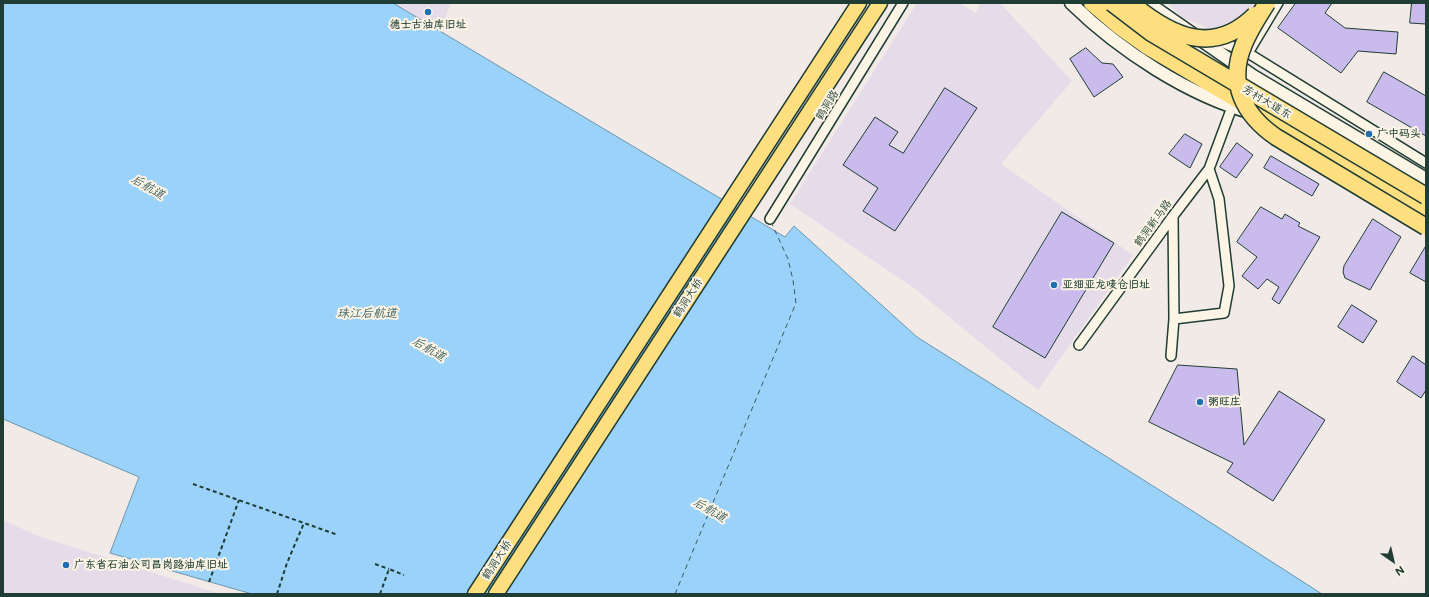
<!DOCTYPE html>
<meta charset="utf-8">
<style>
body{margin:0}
#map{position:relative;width:1429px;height:597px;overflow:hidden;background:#f2eae7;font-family:Mali,sans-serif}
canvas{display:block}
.frame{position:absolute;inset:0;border:4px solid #1f3d34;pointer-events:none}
.north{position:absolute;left:1373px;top:541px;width:40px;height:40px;-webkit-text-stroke:3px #fcf5e5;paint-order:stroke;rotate:146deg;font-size:11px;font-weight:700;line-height:16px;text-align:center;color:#1f3d34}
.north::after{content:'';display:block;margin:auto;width:14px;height:18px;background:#1f3d34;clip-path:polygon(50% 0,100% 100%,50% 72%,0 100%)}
</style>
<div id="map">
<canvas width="1429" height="597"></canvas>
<div class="frame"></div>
<div class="north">N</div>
</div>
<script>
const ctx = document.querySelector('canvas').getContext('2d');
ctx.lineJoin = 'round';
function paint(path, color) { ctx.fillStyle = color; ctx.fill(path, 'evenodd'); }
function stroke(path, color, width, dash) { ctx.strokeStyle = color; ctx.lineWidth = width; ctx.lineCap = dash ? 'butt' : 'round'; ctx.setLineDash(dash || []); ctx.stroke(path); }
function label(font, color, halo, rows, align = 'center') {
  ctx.font = font + ' Mali,"LXGW WenKai TC",sans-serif'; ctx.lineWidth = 4; ctx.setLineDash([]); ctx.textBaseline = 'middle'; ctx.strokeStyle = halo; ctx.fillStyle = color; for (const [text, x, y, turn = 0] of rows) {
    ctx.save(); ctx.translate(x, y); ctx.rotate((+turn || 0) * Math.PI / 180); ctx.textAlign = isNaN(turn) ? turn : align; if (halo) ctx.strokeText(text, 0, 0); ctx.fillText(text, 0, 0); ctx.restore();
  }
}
const built = new Path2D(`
 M393 3H451L440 31Z
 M917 3H959L976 13 980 3H1000L1072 81 1001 164 1133 255 1038 390 915 289 790 204Z
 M1167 3H1256L1248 14 1237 22 1211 29 1183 18Z
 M3 520 38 536 220 594H3Z`);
const water = new Path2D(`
 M3 3H393L785 237 794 226 917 337 1191 510 1322 594H252L110 553 139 477 3 419Z`);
const ferry = new Path2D(`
 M675 594 796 303 793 280 788 259 771 222`);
const building = new Path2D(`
 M1296 3H1332L1325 13 1345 28 1398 32 1396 54 1358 51 1341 73 1278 28Z
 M1412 3H1426V24L1410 23Z
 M1086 48 1102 63 1113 64 1123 77 1094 97 1070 59Z
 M1384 72 1426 96V136L1367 102Z
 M945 88 977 108 895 231 863 211 878 188 843 165 875 117 898 132 889 145 903 153Z
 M1185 134 1202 144 1190 168 1169 154Z
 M1237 143 1253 155 1236 178 1220 167Z
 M1271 156 1319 184 1312 196 1264 168Z
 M1261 207 1282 219 1285 214 1300 223 1298 226 1320 237 1279 304 1272 299 1279 287 1267 279 1258 289 1242 276 1257 257 1237 242Z
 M1062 212 1114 243 1045 358 993 327Z
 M1373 219 1401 237 1370 290 1345 278 1343 272 1344 266Z
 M1426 246V282L1410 273Z
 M1352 305 1377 321 1363 343 1338 327Z
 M1413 356 1426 365V390L1421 398 1397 382Z
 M1178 365 1237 369 1244 445 1279 391 1325 420 1273 501 1227 472 1233 463 1149 422Z`);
const path = new Path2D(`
 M193 484 338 535
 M375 564 389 569
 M209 582 239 500
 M277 594 287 563 304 523
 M380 594 389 569 404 575`);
const street = new Path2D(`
 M1214 39 1248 53 1426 163
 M1248 53 1278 3
 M770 219 903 3
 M1174 319 1224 313 1229 286 1219 199 1209 169
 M1079 345 1173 216 1209 169 1232 107
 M1171 356 1174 319 1173 216`);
const secondary = new Path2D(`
 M1071 3C1119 50 1189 96 1253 113
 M1148 3 1253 76 1426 179`);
const primary = new Path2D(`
 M475 594 859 3
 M496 594 880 3`);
const highway = new Path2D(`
 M1092 3 1119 26 1147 46 1426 211`);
const highwayBridge = new Path2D(`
 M1112 3 1150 32 1426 196
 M1131 3C1171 36 1213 57 1255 15
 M1267 3C1259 16 1250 29 1244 44 1227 83 1244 115 1276 137L1426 227`);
const markers = [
 [428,12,4,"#1f6fb2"],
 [1369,134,4,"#1f6fb2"],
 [1054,285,4,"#1f6fb2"],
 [1200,402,4,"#1f6fb2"],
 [66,565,4,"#1f6fb2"]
];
const poiNames = [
 ["德士古油库旧址",428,25,"center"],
 ["广中码头",1377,134],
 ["亚细亚龙唛仓旧址",1062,285],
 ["粥旺庄",1208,402],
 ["广东省石油公司昌岗路油库旧址",74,565]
];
const streetNames = [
 ["芳村大道东",1267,102,31],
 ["鹤洞路",827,105,-58],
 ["鹤洞新马路",1153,223,-54],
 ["鹤洞大桥",688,298,-57],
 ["鹤洞大桥",497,560,-57]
];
const waterNames = [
 ["后航道",148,187,30],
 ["珠江后航道",367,313],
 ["后航道",429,349,30],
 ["后航道",710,510,30]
];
paint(built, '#e6dce9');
paint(water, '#9bd2fa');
stroke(water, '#6996ab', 1);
stroke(ferry, '#385b5c', 1, [5, 4]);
paint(building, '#c9bced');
stroke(building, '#1f3d34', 1);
stroke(street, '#1f3d34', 12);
stroke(secondary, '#1f3d34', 15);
stroke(primary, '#1f3d34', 17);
stroke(highway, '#1f3d34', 19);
stroke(path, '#1f3d34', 2, [4, 3]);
stroke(street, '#fcf5e5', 9);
stroke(secondary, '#fcf5e5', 12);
stroke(primary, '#fedf80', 14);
stroke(highway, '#fedf80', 16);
stroke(highwayBridge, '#1f3d34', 19, []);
stroke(highwayBridge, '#fedf80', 16);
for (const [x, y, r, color] of markers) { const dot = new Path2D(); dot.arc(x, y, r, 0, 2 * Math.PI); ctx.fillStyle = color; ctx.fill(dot); stroke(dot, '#fcf5e5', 1.5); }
label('bold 11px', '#1f3d34', '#fcf5e5', poiNames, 'left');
label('11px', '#1f3d34', '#fcf5e5', streetNames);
label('italic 12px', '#385b5c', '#fcf5e5', waterNames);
</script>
